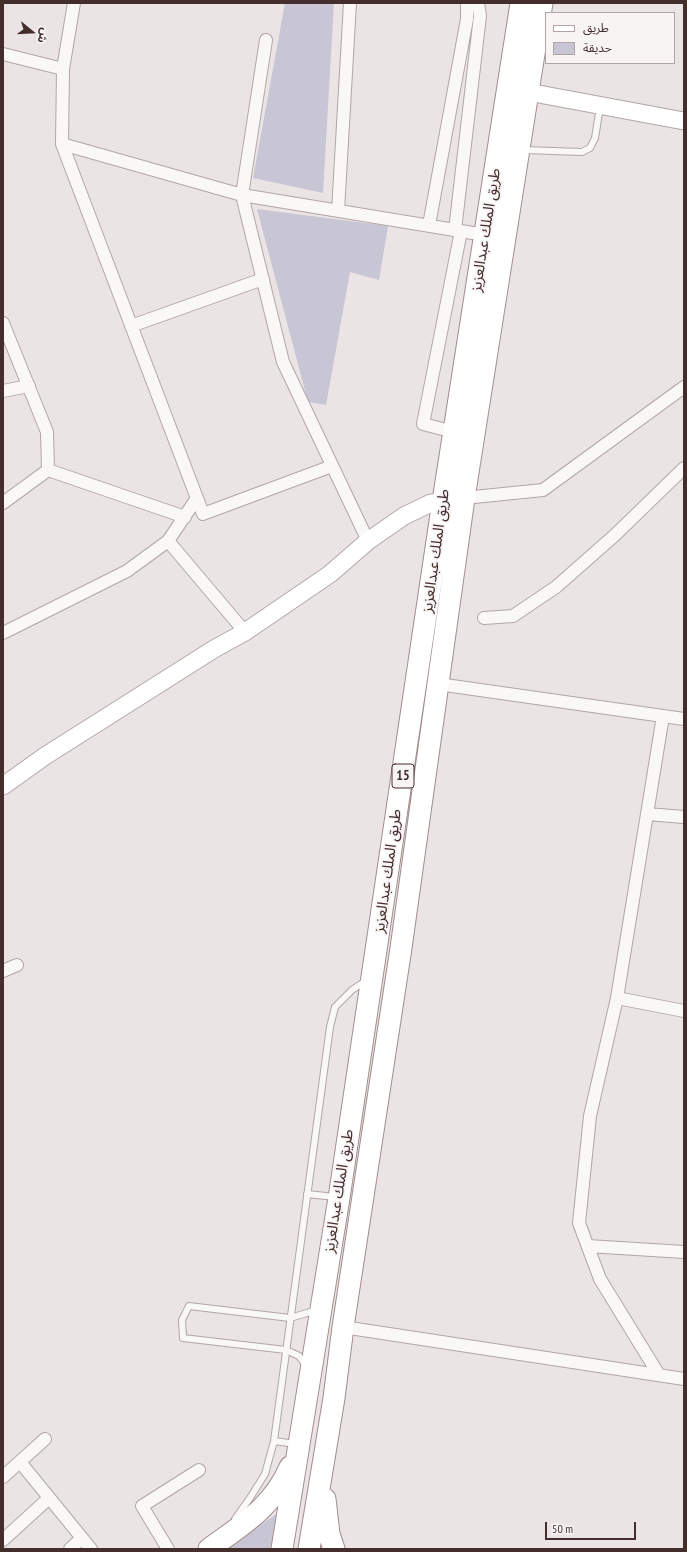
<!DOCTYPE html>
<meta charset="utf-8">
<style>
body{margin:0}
#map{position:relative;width:687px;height:1552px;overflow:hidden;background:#ebe4e4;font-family:"PT Sans Narrow","Noto Sans Arabic",sans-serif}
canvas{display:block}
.frame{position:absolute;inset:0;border:4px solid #432e2c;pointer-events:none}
.legend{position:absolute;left:545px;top:12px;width:130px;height:52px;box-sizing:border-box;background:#f8f4f4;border:1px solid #b0a5a4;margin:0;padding:5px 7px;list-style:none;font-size:12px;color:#432e2c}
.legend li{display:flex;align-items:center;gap:8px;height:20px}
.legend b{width:20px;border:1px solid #b0a5a4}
.north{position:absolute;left:12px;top:12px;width:40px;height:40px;-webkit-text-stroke:3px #f8f4f4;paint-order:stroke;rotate:108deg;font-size:11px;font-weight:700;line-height:16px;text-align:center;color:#432e2c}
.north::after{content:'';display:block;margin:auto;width:14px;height:18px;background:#432e2c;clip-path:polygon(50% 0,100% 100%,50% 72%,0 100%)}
.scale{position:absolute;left:545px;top:1522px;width:91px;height:18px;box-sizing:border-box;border:2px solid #432e2c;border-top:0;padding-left:5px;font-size:12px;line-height:14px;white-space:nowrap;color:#432e2c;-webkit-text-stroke:3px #f8f4f4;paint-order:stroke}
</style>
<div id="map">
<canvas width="687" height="1552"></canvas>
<div class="frame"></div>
<ul class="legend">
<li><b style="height:5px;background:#fff"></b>طريق</li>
<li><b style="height:11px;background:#c8c6d5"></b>حديقة</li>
</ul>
<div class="north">ش</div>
<div class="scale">50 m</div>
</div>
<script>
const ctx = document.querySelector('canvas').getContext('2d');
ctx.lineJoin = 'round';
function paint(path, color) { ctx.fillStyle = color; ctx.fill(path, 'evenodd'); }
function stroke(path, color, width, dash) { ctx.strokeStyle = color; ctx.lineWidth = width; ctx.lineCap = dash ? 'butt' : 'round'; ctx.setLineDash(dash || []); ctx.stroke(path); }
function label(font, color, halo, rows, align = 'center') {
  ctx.font = font + ' "PT Sans Narrow","Noto Sans Arabic",sans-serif'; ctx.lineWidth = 3.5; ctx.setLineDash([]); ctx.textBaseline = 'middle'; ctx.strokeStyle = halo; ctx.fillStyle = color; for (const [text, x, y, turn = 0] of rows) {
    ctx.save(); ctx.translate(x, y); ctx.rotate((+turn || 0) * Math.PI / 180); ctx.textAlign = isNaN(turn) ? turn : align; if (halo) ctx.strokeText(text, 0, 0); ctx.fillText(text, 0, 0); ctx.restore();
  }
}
const green = new Path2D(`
 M285 3H334L323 193 253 178Z
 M257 209 388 226 379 280 350 272 326 405 308 402Z
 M278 1513 272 1549H224Z`);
const lane = new Path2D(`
 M523 150 582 152 590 148 595 138 600 107
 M307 1194 335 1197
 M307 1367 299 1356 286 1350 183 1338 182 1320 189 1306 290 1318 317 1310
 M274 1441 296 1444
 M235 1519 250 1498 265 1474 274 1441 330 1027 335 1007 352 990 367 980`);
const street = new Path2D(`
 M74 3 63 69 62 144 203 514 332 466
 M266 40 242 195 283 362 368 541
 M3 54 63 69
 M62 144 242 195 485 235
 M338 211 350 3
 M429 225 467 19V3
 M455 230 480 16 478 3
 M3 323 47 432 48 470 3 503
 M131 326 263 279
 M3 391 29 386
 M454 432 423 424 461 231
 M48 470 185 517
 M464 498 543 490 684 387
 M168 541 245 632
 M484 618 513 616 556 587 615 535 684 468
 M3 633 127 571 168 541 197 498
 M438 684 684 719
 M663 716 617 998 684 1011
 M647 814 684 817
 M3 971 17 965
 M617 998 590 1116 579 1223 600 1279 659 1375
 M588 1246 684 1252
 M343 1327 684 1379
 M20 1462 91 1549
 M3 1477 45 1439
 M3 1540 49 1498
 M70 1549 82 1538
 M168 1549 142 1506 199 1470`);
const secondary = new Path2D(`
 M528 92 684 121
 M3 786 45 756 214 649 245 632 330 574 368 541 404 516 431 503 454 499`);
const highway = new Path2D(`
 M325 1499 329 1534 334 1549
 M209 1549C243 1524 273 1507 290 1467
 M282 1549 339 1198 443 501 521 3
 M309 1549 334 1398 343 1327 401 948 464 498 542 3`);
const shields = [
 [403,776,22]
];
const shieldNames = [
 ["15",403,776]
];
const streetNames = [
 ["طريق الملك عبدالعزيز",486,230,-81],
 ["طريق الملك عبدالعزيز",436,551,-82],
 ["طريق الملك عبدالعزيز",388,871,-82],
 ["طريق الملك عبدالعزيز",339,1191,-81]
];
paint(green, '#c8c6d5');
stroke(lane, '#b2a6a5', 8);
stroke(street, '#b2a6a5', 14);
stroke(secondary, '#b2a6a5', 19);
stroke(highway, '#a18d8c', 23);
stroke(lane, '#faf7f7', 6);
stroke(street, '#faf7f7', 12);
stroke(secondary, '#fff', 17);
stroke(highway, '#fff', 21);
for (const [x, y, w] of shields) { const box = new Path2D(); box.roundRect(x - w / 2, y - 12, w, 24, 3); ctx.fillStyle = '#f8f4f4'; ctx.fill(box); stroke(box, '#432e2c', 1); }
label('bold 14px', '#432e2c', null, shieldNames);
label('15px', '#432e2c', '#f8f4f4', streetNames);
</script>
